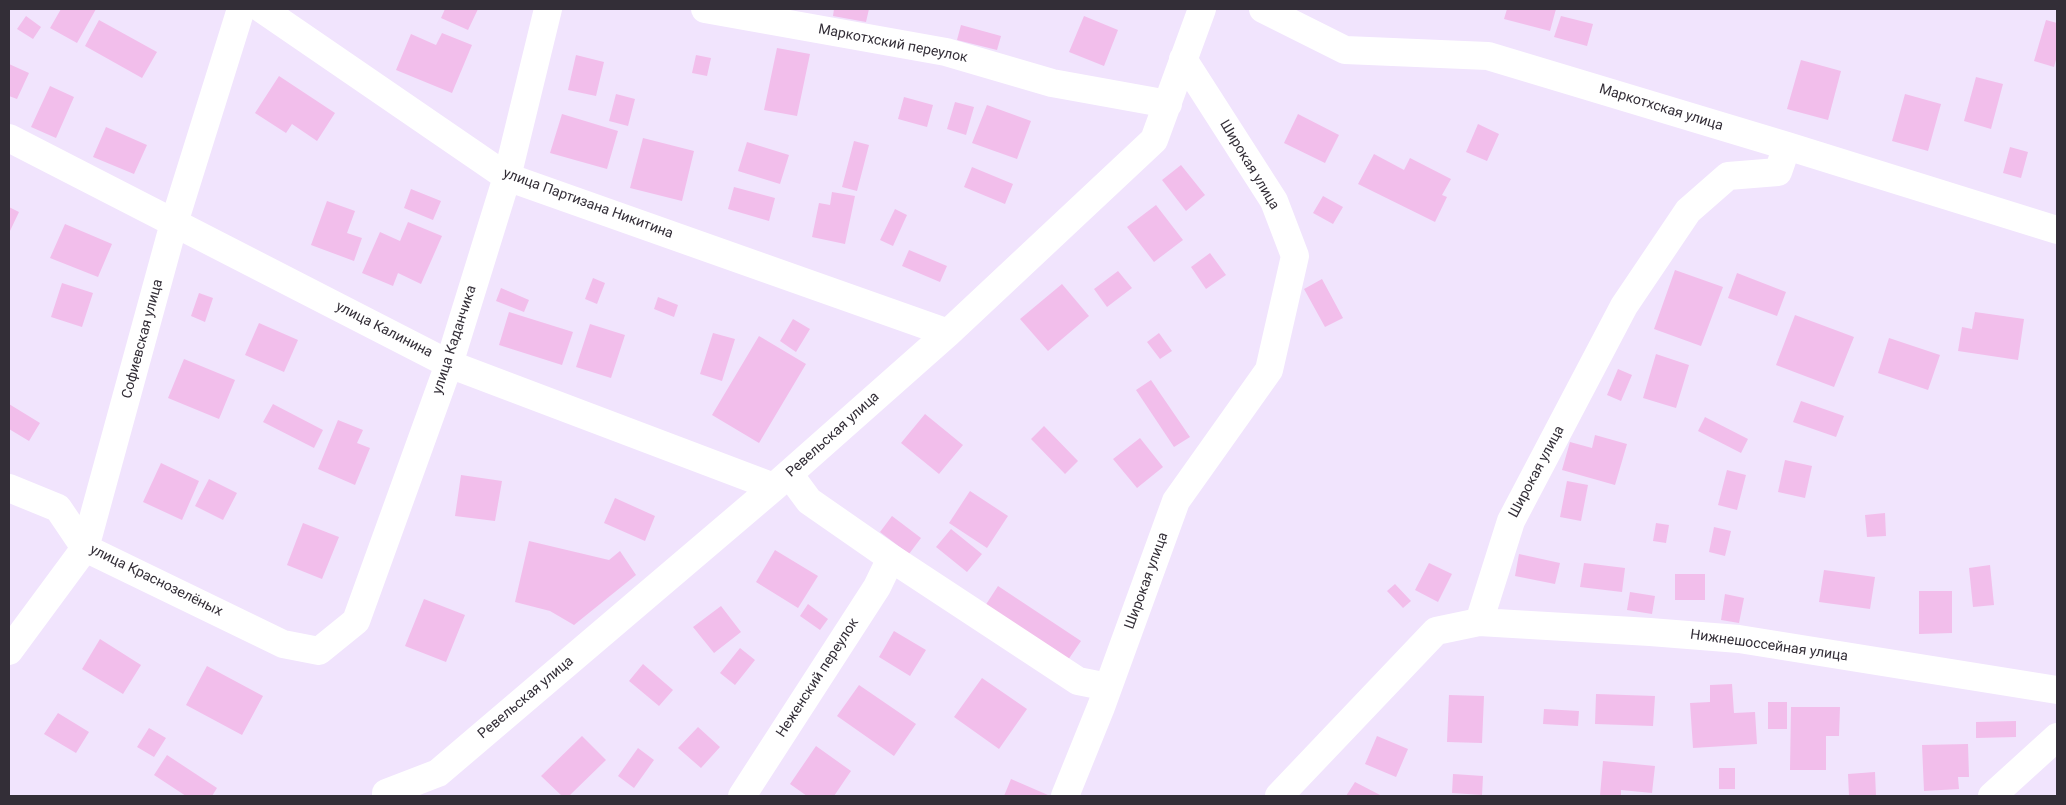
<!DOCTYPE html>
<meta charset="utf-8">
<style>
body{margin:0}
#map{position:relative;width:2066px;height:805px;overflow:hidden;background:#f1e4fd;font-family:Roboto,sans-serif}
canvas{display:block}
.frame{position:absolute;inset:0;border:10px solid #332e37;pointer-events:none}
</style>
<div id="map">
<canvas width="2066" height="805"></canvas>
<div class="frame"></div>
</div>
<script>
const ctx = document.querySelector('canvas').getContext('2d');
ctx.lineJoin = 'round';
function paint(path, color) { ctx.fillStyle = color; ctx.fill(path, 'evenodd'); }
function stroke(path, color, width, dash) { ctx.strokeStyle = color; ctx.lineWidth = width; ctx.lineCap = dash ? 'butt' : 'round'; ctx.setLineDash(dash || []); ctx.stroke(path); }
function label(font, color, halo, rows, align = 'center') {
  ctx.font = font + ' Roboto,sans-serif'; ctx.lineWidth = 4; ctx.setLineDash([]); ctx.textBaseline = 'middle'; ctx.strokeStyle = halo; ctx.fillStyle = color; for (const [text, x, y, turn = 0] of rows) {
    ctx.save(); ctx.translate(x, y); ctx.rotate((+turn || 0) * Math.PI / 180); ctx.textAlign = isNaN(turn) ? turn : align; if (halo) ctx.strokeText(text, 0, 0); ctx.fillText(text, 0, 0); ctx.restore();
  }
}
const building = new Path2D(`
 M61 9H96L77 43 50 28Z
 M445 9H478L468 30 441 18Z
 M834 9H869L866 22 833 16Z
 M1507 9H1556L1550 31 1504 19Z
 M26 16 41 27 33 39 17 29Z
 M1084 16 1118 30 1104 66 1069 52Z
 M1561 16 1593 24 1587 46 1554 37Z
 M99 20 157 52 142 78 85 46Z
 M2046 20 2057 23V56L2054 67 2034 61Z
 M961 25 1001 36 997 50 957 40Z
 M442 33 472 45 452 93 396 70 411 34 436 45Z
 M777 48 810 54 797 116 764 110Z
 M576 55 604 62 596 96 568 90Z
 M696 55 711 58 707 76 692 73Z
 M1801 60 1841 71 1828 120 1787 109Z
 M9 64 29 73 17 99 9 96Z
 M279 76 335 113 317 141 292 124 286 133 255 113Z
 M1976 77 2003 84 1991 129 1964 121Z
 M50 86 74 97 56 138 31 127Z
 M616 94 635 99 628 126 609 121Z
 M1905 94 1941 104 1928 151 1892 141Z
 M904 97 933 105 927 127 898 119Z
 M955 102 974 107 966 135 947 129Z
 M987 105 1031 121 1017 159 972 143Z
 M562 114 618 131 607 169 550 153Z
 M1298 114 1339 135 1325 163 1284 143Z
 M1478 124 1499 134 1487 161 1466 152Z
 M106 127 147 145 134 174 93 157Z
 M643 138 694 151 682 201 630 188Z
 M854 141 869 145 857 191 842 187Z
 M747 142 789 155 780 184 738 171Z
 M2010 147 2028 152 2021 178 2003 173Z
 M1374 154 1404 170 1410 158 1451 179 1442 195 1447 197 1435 222 1358 184Z
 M1181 165 1205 195 1186 211 1162 180Z
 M972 167 1013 184 1005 204 964 187Z
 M734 187 775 198 769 221 728 209Z
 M411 189 441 201 433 220 404 208Z
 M832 192 855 196 845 244 812 237 819 203 830 205Z
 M1323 196 1343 207 1333 224 1313 213Z
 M327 201 355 211 347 233 362 238 354 261 311 245Z
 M1156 205 1183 240 1154 262 1127 227Z
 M9 207 19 212 9 233Z
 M895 209 907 215 893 246 880 240Z
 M408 222 442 236 421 284 398 273 393 286 362 273 380 232 400 241Z
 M65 224 112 244 98 277 50 258Z
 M909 250 947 266 940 282 902 266Z
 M1210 253 1226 275 1206 289 1191 267Z
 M1675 270 1723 287 1701 346 1654 329Z
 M1118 271 1132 288 1107 307 1094 289Z
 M1737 273 1786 292 1777 316 1728 298Z
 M593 278 605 283 597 304 585 299Z
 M1322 279 1343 318 1325 327 1304 289Z
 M62 283 93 293 82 327 51 317Z
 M1062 284 1089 316 1048 351 1020 319Z
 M501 288 529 300 524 312 496 301Z
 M199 293 213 298 205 322 191 316Z
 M658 297 678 305 674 317 654 309Z
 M509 312 573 332 562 365 499 345Z
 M1975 312 2024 319 2018 360 1958 351 1962 327 1972 329Z
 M1795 315 1854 337 1834 387 1776 365Z
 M793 319 810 329 796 352 780 341Z
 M259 323 298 340 284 372 245 355Z
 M590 324 625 335 611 378 576 367Z
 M713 333 735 339 722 381 700 374Z
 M1159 333 1172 351 1160 359 1147 342Z
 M759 336 806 364 759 443 712 415Z
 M1889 338 1940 355 1928 390 1878 373Z
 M1656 354 1689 365 1676 408 1643 398Z
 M184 359 235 380 219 419 168 398Z
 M1618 369 1632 375 1621 401 1607 395Z
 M1151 380 1190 437 1174 447 1136 390Z
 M1801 401 1844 416 1836 437 1793 422Z
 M9 404 40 423 29 441 9 429Z
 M273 404 323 430 314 448 263 422Z
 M925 414 963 445 939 474 901 443Z
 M1705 417 1748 439 1741 453 1698 431Z
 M338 420 363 430 357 443 370 448 355 485 318 469Z
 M1044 426 1078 461 1065 474 1031 439Z
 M1595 435 1627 444 1615 485 1562 470 1570 442 1592 448Z
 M1140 438 1163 467 1137 488 1113 459Z
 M1785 460 1812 466 1805 498 1778 492Z
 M161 463 199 481 182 520 143 502Z
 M1727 470 1746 475 1737 510 1718 505Z
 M461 475 502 481 495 521 455 516Z
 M209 479 237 493 223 520 195 506Z
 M1567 481 1588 485 1581 521 1560 517Z
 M970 491 1008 516 987 548 949 523Z
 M615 498 655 516 645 541 604 523Z
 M1885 513 1886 536 1867 537 1865 515Z
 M892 516 921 538 909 554 880 532Z
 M303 523 339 537 322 579 287 565Z
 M1656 523 1669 525 1666 543 1653 541Z
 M1714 527 1731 531 1725 556 1709 552Z
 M951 529 982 554 967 572 936 547Z
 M529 541 609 560 620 551 636 575 574 625 550 611 515 602Z
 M775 550 818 576 798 608 756 582Z
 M1519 554 1560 563 1555 584 1515 576Z
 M1429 563 1452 574 1438 602 1415 590Z
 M1584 563 1625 568 1622 592 1580 587Z
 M1990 565 1994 605 1973 607 1969 568Z
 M1824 570 1875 577 1870 609 1819 602Z
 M1675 574H1705V600H1675Z
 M1395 584 1411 601 1403 608 1387 591Z
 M998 586 1081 641 1068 660 985 606Z
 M1919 591H1952V633L1919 634Z
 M1630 592 1655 596 1652 614 1627 610Z
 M1725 594 1744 598 1739 623 1721 620Z
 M424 599 465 615 446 662 405 646Z
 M808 604 828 619 820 630 800 616Z
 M721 606 741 632 714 653 693 627Z
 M894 631 926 650 910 676 879 657Z
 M100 639 141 665 123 694 82 669Z
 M740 648 755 660 735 685 720 673Z
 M643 664 673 690 659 706 629 681Z
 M207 666 263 696 242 735 186 705Z
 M982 678 1027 709 999 749 954 717Z
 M1732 684 1734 713 1755 712 1757 744 1693 748 1690 703 1710 702V685Z
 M859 685 916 724 894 756 837 716Z
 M1596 694 1655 696 1653 726 1595 724Z
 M1449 695 1484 696 1482 743 1447 742Z
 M1768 702H1787V729H1768Z
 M1791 707H1840L1839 736H1826V770H1790Z
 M1544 709 1579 711 1578 726 1543 724Z
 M58 713 89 732 76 753 44 734Z
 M2016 721V737L1976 738V722Z
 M698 727 720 747 701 768 678 748Z
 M149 728 166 738 154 757 137 747Z
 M582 736 606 760 569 796H562L541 776Z
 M1377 736 1408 749 1396 777 1365 764Z
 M1968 744 1969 777H1958L1959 789 1924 791 1922 745Z
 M816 746 851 771 834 796H807L790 784Z
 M638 748 654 760 634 788 618 776Z
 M167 755 217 788 212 796H186L154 775Z
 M1603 761 1655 766 1652 793 1621 790V796H1600Z
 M1719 768H1735V789H1719Z
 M1875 772 1876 796H1849L1848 774Z
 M1453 774 1483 776 1482 795 1452 793Z
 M1011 779 1048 795 1047 796H1004Z
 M1355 782 1382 796H1346Z`);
const minor = new Path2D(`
 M262 9 507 177 948 333
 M705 9 946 52 1052 83 1168 104
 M1263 9 1345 50 1488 56 1787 146 2057 230
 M9 138 449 364 774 487
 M789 474 809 501 891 558 1078 681 1108 687
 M9 488 58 508 85 548 283 644 319 651 356 621 449 364 507 177 548 9
 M1479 622 1650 632 1739 639 2057 690
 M9 651 85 548 174 223 241 9
 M386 796V793L438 773 774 487 948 333 1154 140 1202 9
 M742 796 877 587 891 558
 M1065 796 1101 707 1176 501 1269 370 1295 256 1274 201 1183 59
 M1279 796 1436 631 1479 622 1511 521 1624 306 1688 211 1728 176 1778 172 1787 146
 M1992 796 2057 737`);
const streetNames = [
 ["Маркотхский переулок",893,44,11],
 ["Маркотхская улица",1661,108,17],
 ["Широкая улица",1249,165,59],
 ["улица Партизана Никитина",588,204,20],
 ["улица Калинина",384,330,27],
 ["Софиевская улица",143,339,-75],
 ["улица Каданчика",455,340,-72],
 ["Ревельская улица",833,435,-42],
 ["Широкая улица",1537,472,-62],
 ["улица Краснозелёных",156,581,26],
 ["Широкая улица",1147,581,-70],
 ["Нижнешоссейная улица",1769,646,8],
 ["Неженский переулок",818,678,-57],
 ["Ревельская улица",526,698,-40]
];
paint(building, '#f2beeb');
stroke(minor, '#fff', 28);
label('14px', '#332e37', '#fff', streetNames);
</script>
